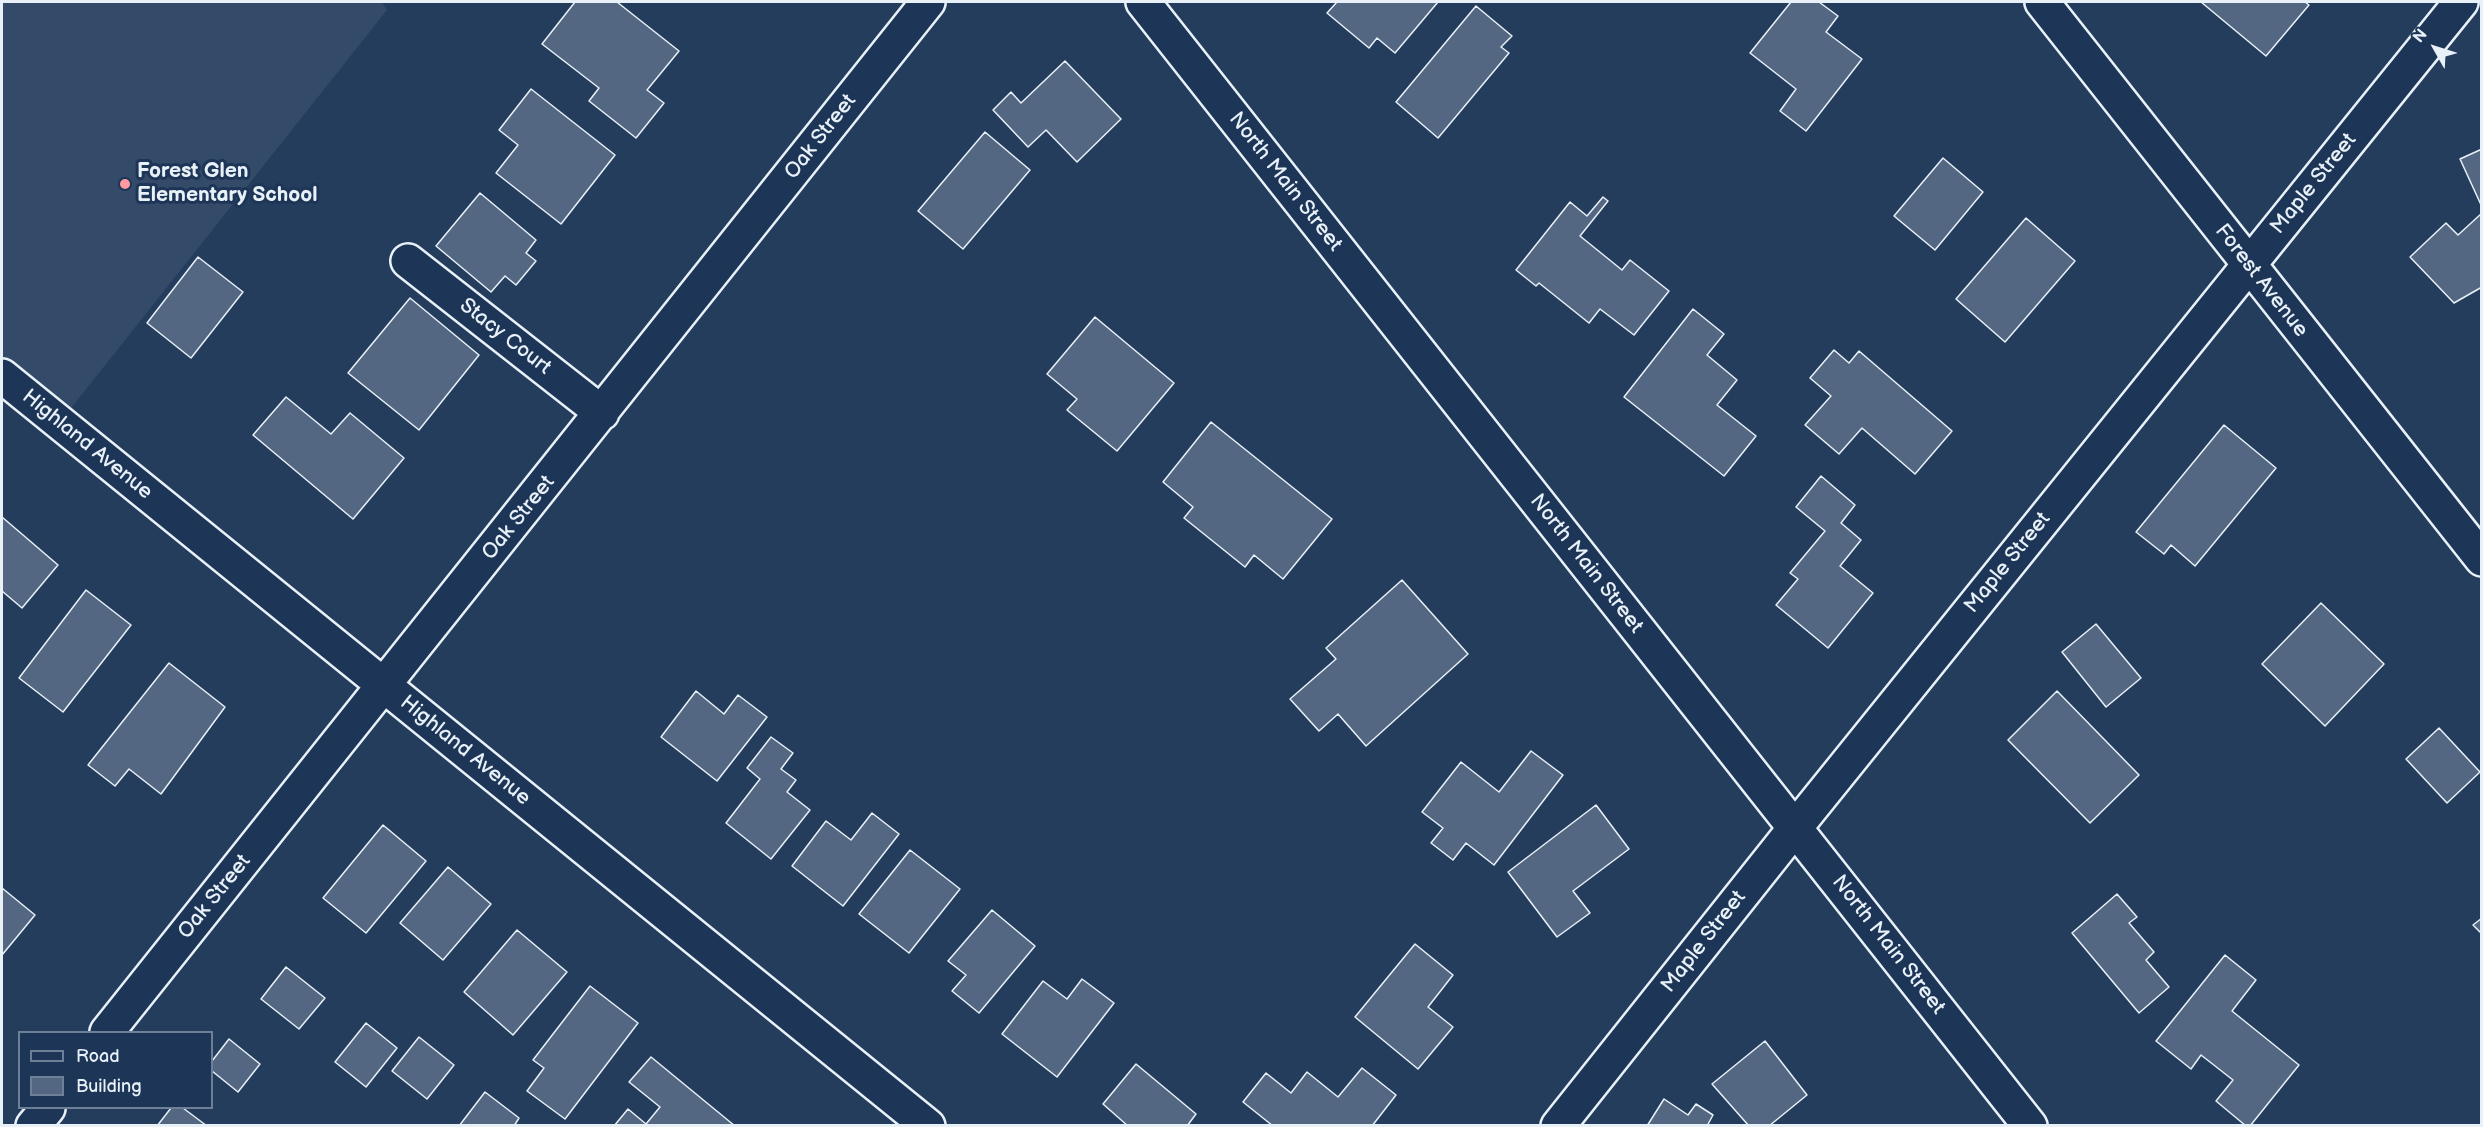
<!DOCTYPE html>
<style>
body{margin:0}
#map{position:relative;width:2483px;height:1127px;overflow:hidden;background:#253d5d;font-family:"Balsamiq Sans",sans-serif}
canvas{display:block}
.frame{position:absolute;inset:0;border:3px solid #e8f1f8;pointer-events:none}
.legend{position:absolute;left:18px;top:1031px;width:195px;height:78px;box-sizing:border-box;background:#1d3557;border:2px solid #6e8097;margin:0;padding:8px 10px;list-style:none;font-size:18px;color:#e8f1f8}
.legend li{display:flex;align-items:center;gap:12px;height:30px}
.legend b{width:30px;border:2px solid #6e8097}
.north{position:absolute;left:2405px;top:18px;width:60px;height:60px;-webkit-text-stroke:4px #1d3557;paint-order:stroke;rotate:309deg;font-size:16px;font-weight:700;line-height:24px;text-align:center;color:#e8f1f8}
.north::after{content:'';display:block;margin:auto;width:21px;height:27px;background:#e8f1f8;clip-path:polygon(50% 0,100% 100%,50% 72%,0 100%)}
</style>
<div id="map">
<canvas width="2483" height="1127"></canvas>
<div class="frame"></div>
<ul class="legend">
<li><b style="height:8px;background:#1d3557"></b>Road</li>
<li><b style="height:16px;background:#536782"></b>Building</li>
</ul>
<div class="north">N</div>
</div>
<script>
const ctx = document.querySelector('canvas').getContext('2d');
ctx.lineJoin = 'round';
function paint(path, color) { ctx.fillStyle = color; ctx.fill(path, 'evenodd'); }
function stroke(path, color, width, dash) { ctx.strokeStyle = color; ctx.lineWidth = width; ctx.lineCap = dash ? 'butt' : 'round'; ctx.setLineDash(dash || []); ctx.stroke(path); }
function label(font, color, halo, rows, align = 'center') {
  ctx.font = font + ' "Balsamiq Sans",sans-serif'; ctx.lineWidth = 6; ctx.setLineDash([]); ctx.textBaseline = 'middle'; ctx.strokeStyle = halo; ctx.fillStyle = color; for (const [text, x, y, turn = 0] of rows) {
    ctx.save(); ctx.translate(x, y); ctx.rotate((+turn || 0) * Math.PI / 180); ctx.textAlign = isNaN(turn) ? turn : align; if (halo) ctx.strokeText(text, 0, 0); ctx.fillText(text, 0, 0); ctx.restore();
  }
}
const built = new Path2D(`
 M2 2H382L387 10 68 412 2 359Z`);
const building = new Path2D(`
 M575 2H617L679 51 647 90 664 103 636 138 589 101 599 88 542 44Z
 M1337 2H1438L1395 53 1377 38 1369 48 1327 13Z
 M1791 2H1819L1838 16 1826 32 1862 59 1806 131 1780 111 1796 89 1750 53Z
 M2201 2H2305L2309 5 2266 56Z
 M1476 6 1512 36 1501 47 1509 53 1438 138 1396 102Z
 M1065 61 1121 119 1077 162 1046 130 1028 147 993 110 1011 92 1021 103Z
 M531 89 615 155 561 224 496 173 518 145 499 130Z
 M985 132 1030 170 963 249 918 211Z
 M2482 149V207L2460 159Z
 M1943 158 1983 192 1935 250 1894 216Z
 M480 193 536 240 526 253 536 261 516 285 505 276 491 292 436 246Z
 M1603 197 1608 201 1580 236 1622 270 1630 260 1669 291 1634 335 1600 309 1589 323 1539 283 1536 286 1516 270 1570 202 1587 216Z
 M2482 213V287L2454 303 2410 257 2446 223 2458 235Z
 M2026 218 2075 261 2005 342 1956 299Z
 M198 257 243 292 191 358 147 323Z
 M410 298 479 355 419 430 348 373Z
 M1693 309 1724 334 1707 355 1737 380 1717 405 1756 436 1724 476 1624 397Z
 M1095 317 1174 383 1117 451 1067 410 1077 399 1047 374Z
 M1834 350 1849 363 1859 351 1952 431 1915 474 1862 428 1839 454 1805 425 1831 396 1810 378Z
 M286 397 331 434 350 413 404 458 353 519 253 435Z
 M1211 422 1332 519 1283 579 1254 555 1245 567 1184 518 1193 507 1163 482Z
 M2224 425 2276 468 2195 566 2171 545 2164 554 2136 532Z
 M1821 476 1855 505 1841 523 1861 540 1840 566 1873 593 1828 648 1776 605 1798 579 1790 573 1825 531 1796 507Z
 M2 517 58 565 22 608 2 591Z
 M1402 580 1468 654 1366 746 1338 714 1319 731 1290 699 1336 659 1326 648Z
 M86 590 131 625 63 712 19 678Z
 M2321 603 2384 664 2325 726 2262 664Z
 M2096 624 2141 678 2106 707 2062 652Z
 M169 663 225 707 161 794 129 769 115 786 88 765Z
 M696 691 724 714 738 695 767 717 717 781 661 737Z
 M2057 691 2139 775 2090 823 2008 740Z
 M2439 728 2480 772 2447 803 2406 759Z
 M771 737 793 753 781 769 796 780 787 792 810 810 771 859 726 823 760 779 747 768Z
 M1531 751 1563 775 1494 865 1466 843 1453 860 1431 843 1443 828 1422 812 1461 762 1499 792Z
 M1596 805 1629 849 1573 891 1590 913 1557 937 1508 872Z
 M872 813 899 834 843 906 792 866 826 821 851 840Z
 M383 825 426 861 366 933 323 898Z
 M910 850 960 889 909 953 859 914Z
 M448 867 491 904 443 960 400 923Z
 M2 888 35 915 2 955Z
 M2117 894 2137 917 2129 923 2154 952 2146 960 2169 987 2139 1013 2072 933Z
 M992 910 1035 946 979 1013 952 991 966 975 948 961Z
 M2482 918V934L2473 925Z
 M517 930 567 972 513 1035 464 992Z
 M1415 944 1453 975 1428 1007 1453 1027 1418 1069 1355 1017Z
 M2225 955 2256 980 2232 1011 2299 1065 2250 1126H2246L2216 1101 2233 1080 2201 1055 2191 1069 2156 1041Z
 M286 967 325 998 299 1029 261 999Z
 M1082 979 1114 1003 1057 1077 1002 1034 1043 981 1067 999Z
 M590 986 638 1023 565 1119 527 1091 544 1068 533 1060Z
 M366 1023 397 1048 366 1087 335 1062Z
 M419 1037 454 1065 427 1099 392 1071Z
 M229 1039 260 1064 238 1092 212 1071V1061Z
 M1765 1041 1807 1095 1769 1126H1749L1712 1084Z
 M651 1057 735 1126H614L628 1109 646 1124 660 1107 629 1082Z
 M1136 1064 1196 1114 1187 1126H1128L1103 1104Z
 M1362 1068 1396 1095 1372 1126H1273L1243 1102 1266 1073 1291 1093 1307 1072 1338 1097Z
 M485 1092 519 1118 514 1126H459Z
 M1664 1099 1688 1115 1696 1104 1713 1115 1707 1126H1647Z
 M171 1108H183L207 1126H157Z`);
const minor = new Path2D(`
 M1143 2 2030 1126
 M2042 2 2482 559
 M408 261 602 413
 M2 376 928 1126
 M107 1032 928 2
 M33 1126 48 1108
 M1558 1126 1795 828 2461 2`);
const markers = [
 [125,184,6,"#ff9aa2"]
];
const streetNames = [
 ["Oak Street",821,137,-52],
 ["North Main Street",1285,182,52],
 ["Maple Street",2314,184,-51],
 ["Forest Avenue",2261,281,52],
 ["Stacy Court",505,337,38],
 ["Highland Avenue",87,445,39],
 ["Oak Street",519,518,-51],
 ["Maple Street",2008,563,-51],
 ["North Main Street",1586,564,52],
 ["Highland Avenue",465,751,39],
 ["Oak Street",215,897,-51],
 ["Maple Street",1704,942,-52],
 ["North Main Street",1888,945,52]
];
const poiNames = [
 ["Forest Glen",137,172],
 ["Elementary School",137,196]
];
paint(built, '#334a68');
paint(building, '#536782');
stroke(building, '#e8f1f8', 1.5);
stroke(minor, '#e8f1f8', 38);
stroke(minor, '#1d3557', 33);
for (const [x, y, r, color] of markers) { const dot = new Path2D(); dot.arc(x, y, r, 0, 2 * Math.PI); ctx.fillStyle = color; ctx.fill(dot); stroke(dot, '#1d3557', 2); }
label('21px', '#e8f1f8', '#1d3557', streetNames);
label('bold 21px', '#e8f1f8', '#1d3557', poiNames, 'left');
</script>
